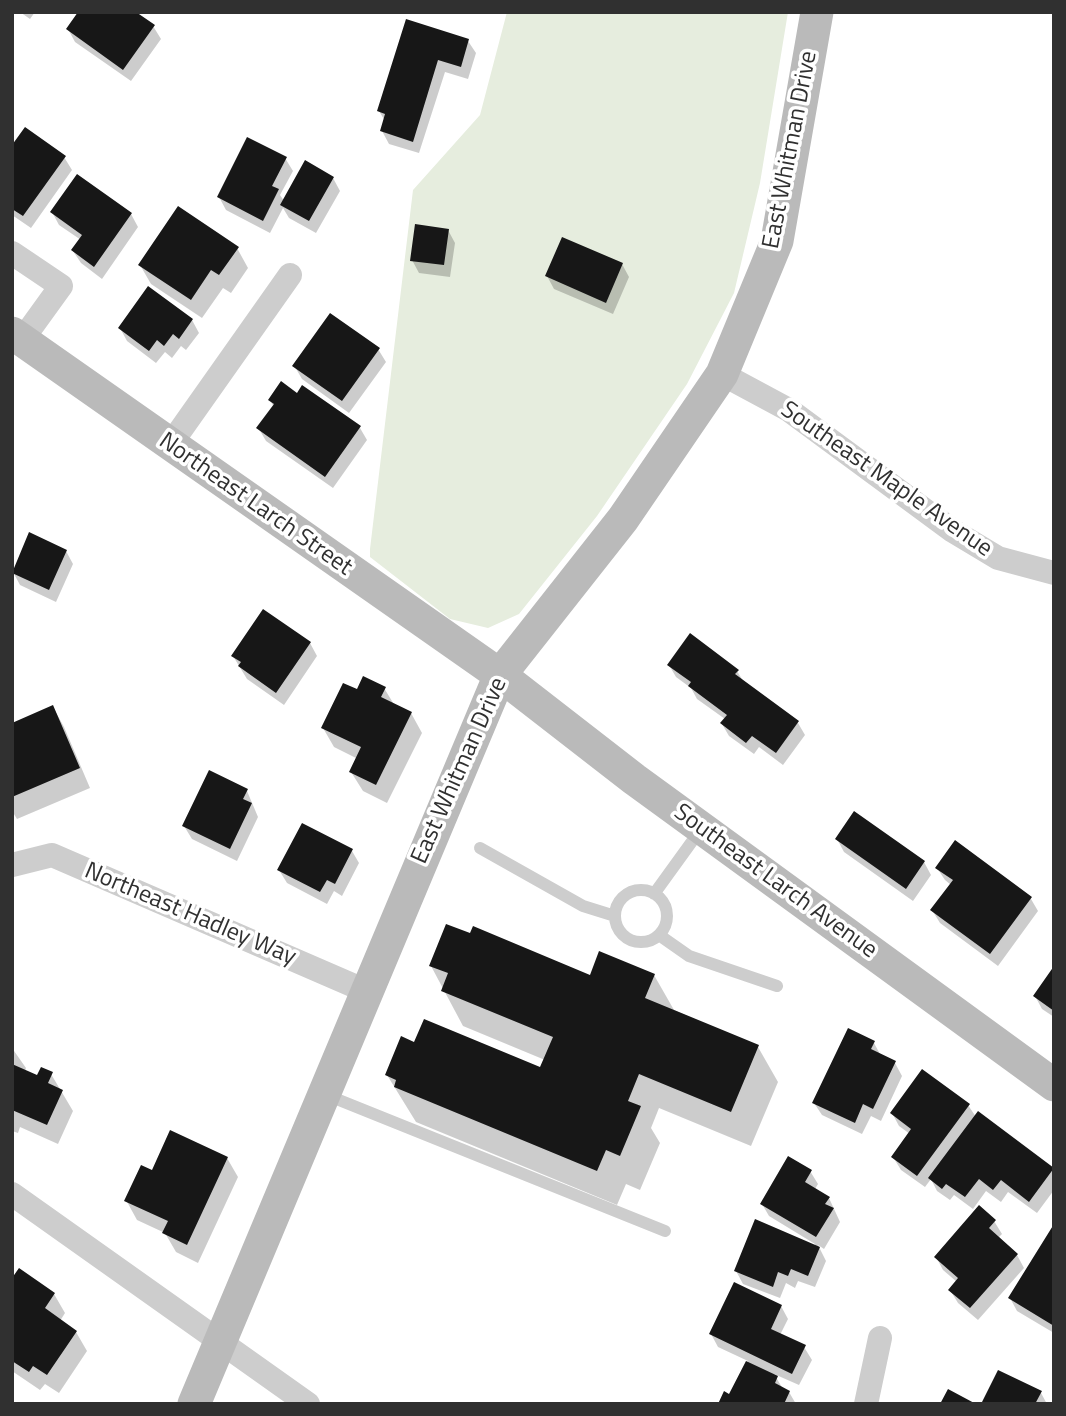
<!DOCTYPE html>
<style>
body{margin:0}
#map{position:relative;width:1066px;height:1416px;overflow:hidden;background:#fff;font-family:"Titillium Web",sans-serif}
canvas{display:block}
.frame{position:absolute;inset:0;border:14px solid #303030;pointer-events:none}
</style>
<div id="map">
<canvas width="1066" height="1416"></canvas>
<div class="frame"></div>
</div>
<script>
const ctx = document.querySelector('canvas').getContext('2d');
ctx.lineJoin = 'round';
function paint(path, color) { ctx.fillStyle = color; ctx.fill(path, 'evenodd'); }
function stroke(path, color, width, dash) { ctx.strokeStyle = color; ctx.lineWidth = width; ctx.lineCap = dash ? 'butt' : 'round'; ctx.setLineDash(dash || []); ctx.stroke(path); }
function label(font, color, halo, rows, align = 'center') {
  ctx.font = font + ' "Titillium Web",sans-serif'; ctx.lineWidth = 7; ctx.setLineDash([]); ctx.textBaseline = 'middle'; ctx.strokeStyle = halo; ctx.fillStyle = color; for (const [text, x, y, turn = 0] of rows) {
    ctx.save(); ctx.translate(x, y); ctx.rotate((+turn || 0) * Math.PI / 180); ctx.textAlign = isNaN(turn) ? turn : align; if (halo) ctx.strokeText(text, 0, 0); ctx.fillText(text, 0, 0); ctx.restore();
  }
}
const green = new Path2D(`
 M507 12H788L760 183 734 293 687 384 597 516 519 614 488 628 450 619 370 557V549L413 190 480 115Z`);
const shadow = new Path2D(`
 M20 12H35L30 19Z
 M407 21 468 41 476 53 468 79 445 72 419 153 389 144 382 131 385 121 379 111Z
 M153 26 161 39 131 81 75 42 68 29Z
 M12 148 64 157 72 170 31 228 12 215Z
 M285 158 293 171 280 195 284 201 333 178 340 191 316 233 289 218 283 208 270 233 226 210 219 197Z
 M52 212 131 214 138 227 102 279 81 263 73 251 81 240 59 225Z
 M448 230 455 243 450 277 419 273 412 260Z
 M237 248 248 268 231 293 223 288 202 318 151 284 140 265Z
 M622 264 629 277 613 314 554 289 547 276Z
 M192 320 199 333 186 350 181 346 172 358 165 352 156 363 127 341 120 328Z
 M378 349 386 362 349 413 302 379 295 367Z
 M298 395 360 428 367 440 333 488 266 441 259 429 274 407 270 400Z
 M66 551 73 564 56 602 20 585 13 572Z
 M310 643 317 656 284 705 247 679 233 656Z
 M669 665 737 671 745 684 798 723 805 735 783 765 759 747 754 754 729 736 722 724 725 719 697 699 691 688 676 677Z
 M384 688 395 706 411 713 422 733 387 803 363 791 351 772 358 759 334 747 323 728 358 691Z
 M53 707 64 727 90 788 17 819 12 811V725Z
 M247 791 258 817 237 861 192 839 184 826Z
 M837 839 924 862 931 875 913 901 844 852Z
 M352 851 359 863 342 896 334 891 327 904 287 883 279 870Z
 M937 868 1031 899 1038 911 998 966 940 923 932 910 951 885 945 880Z
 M431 966 590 977 654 975 674 1010 758 1047 778 1082 751 1146 659 1108 651 1128 660 1143 640 1190 626 1184 617 1205 416 1122 387 1075 415 1044 541 1069 545 1060 463 1026Z
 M1054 969V1017L1042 1009 1035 996Z
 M874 1043 881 1056 895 1063 902 1076 881 1121 871 1116 862 1134 822 1115 814 1103Z
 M12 1048 26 1068 25 1071 38 1077 51 1074 73 1111 58 1144 20 1127 18 1133 12 1131Z
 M968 1105 976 1117 1053 1169 1054 1190 1037 1213 1008 1192 1001 1202 986 1191 973 1209 954 1195 950 1200 937 1191 931 1179 925 1187 901 1170 893 1157 910 1134 899 1126 892 1113Z
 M227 1158 238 1177 198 1263 176 1252 165 1233 137 1220 126 1200 153 1173Z
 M810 1171 818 1184 815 1189 829 1198 840 1222 824 1249 818 1245 826 1261 815 1287 798 1281 795 1288 786 1283 780 1298 743 1284 736 1271 814 1246 815 1244 769 1216 762 1204Z
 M994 1221 1002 1234 998 1238 1017 1255 1024 1268 978 1320 958 1303 950 1290 957 1282 943 1270 936 1257Z
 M1054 1227V1333L1017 1311 1010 1298Z
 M12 1281 54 1294 65 1313 60 1321 76 1332 87 1351 59 1393 45 1384 40 1390 12 1371Z
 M781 1306 788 1319 780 1335 804 1347 812 1360 799 1385 774 1374 783 1389 789 1392 796 1404H720L730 1397 748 1361 718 1347 711 1334Z
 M1041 1393 1047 1404H983Z`);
const building = new Path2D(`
 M78 12H136L155 25 123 70 66 29Z
 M406 19 469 39 461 67 438 60 413 142 380 131 385 114 377 111Z
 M25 127 66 156 23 216 12 209V145Z
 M247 137 287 157 272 186 279 189 263 221 217 197Z
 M305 160 334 177 309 221 280 205Z
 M77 174 132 213 94 267 71 250 82 235 50 212Z
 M178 206 239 247 219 275 211 270 191 300 138 265Z
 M415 224 449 229 444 265 410 261Z
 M562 237 623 263 606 303 545 276Z
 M148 286 193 319 179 339 173 334 164 346 157 340 149 351 118 328Z
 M330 313 380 348 342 401 292 366Z
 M281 381 297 393 302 385 361 426 325 477 256 428 274 404 268 400Z
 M29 532 67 550 49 590 12 573Z
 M263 609 311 642 276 693 238 666 241 662 231 656Z
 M690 633 739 670 735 674 799 721 776 753 752 736 746 743 720 723 727 715 688 686 691 682 667 665Z
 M363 676 386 687 381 697 412 712 376 785 349 772 361 747 321 728 343 683 357 689Z
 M53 705 80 768 12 797V723Z
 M209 770 248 789 243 799 252 803 230 849 182 826Z
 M854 811 925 861 906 889 835 839Z
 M302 823 353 849 335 884 327 880 320 892 277 870Z
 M955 840 1032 897 990 954 930 910 953 880 935 868Z
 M446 924 470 933 473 926 590 975 599 951 655 974 645 998 759 1045 731 1112 639 1074 628 1101 641 1106 620 1156 606 1150 597 1171 394 1087 396 1080 385 1075 401 1036 414 1042 424 1019 540 1067 553 1037 441 991 448 973 429 966Z
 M1054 966V1011L1033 996Z
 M848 1028 875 1041 871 1049 896 1061 873 1109 863 1104 855 1123 812 1103Z
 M12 1064 37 1075 41 1067 53 1072 48 1083 63 1090 47 1125 12 1110Z
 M922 1069 970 1104 917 1176 891 1157 911 1129 890 1113Z
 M978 1111 1054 1168 1029 1202 1001 1180 993 1190 979 1179 965 1197 946 1184 942 1189 928 1178Z
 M170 1130 228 1157 187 1245 162 1233 168 1221 124 1201 141 1165 152 1170Z
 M788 1156 812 1170 805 1182 830 1197 825 1204 834 1208 816 1237 760 1204Z
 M979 1205 996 1220 989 1228 1018 1254 970 1308 948 1290 958 1278 934 1257Z
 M755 1219 820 1247 808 1276 791 1269 788 1276 778 1272 773 1287 734 1271Z
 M1054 1224V1326L1008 1298Z
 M19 1268 55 1293 45 1308 77 1331 47 1375 33 1366 29 1372 12 1361V1278Z
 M734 1282 782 1305 771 1329 806 1345 792 1374 709 1334Z
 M746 1361 778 1376 775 1383 790 1391 784 1404H718L724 1391 729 1394Z
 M998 1370 1042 1391 1035 1404H981Z
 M948 1389 976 1404H940Z`);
const lane = new Path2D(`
 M480 848 583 906 615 916
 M615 916a26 26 0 1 1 52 0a26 26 0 1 1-52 0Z
 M654 894 701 829
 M659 935 689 956 777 986
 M324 1094 665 1231`);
const street = new Path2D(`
 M12 253 61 286 22 340
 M722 374 789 410 953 531 998 558 1054 573
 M170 445 290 275
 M12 865 52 855 366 991
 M12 1194 308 1404
 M866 1404 880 1338`);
const secondary = new Path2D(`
 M12 333 500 675 634 779 1054 1085
 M194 1404 500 675 623 519 722 374 777 241 817 12`);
const streetNames = [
 ["East Whitman Drive",791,150,-79],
 ["Southeast Maple Avenue",886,480,35],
 ["Northeast Larch Street",255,505,35],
 ["East Whitman Drive",460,771,-66],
 ["Southeast Larch Avenue",775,882,36],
 ["Northeast Hadley Way",190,915,23]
];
paint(green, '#e6edde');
paint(shadow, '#0003');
paint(building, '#171717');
stroke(lane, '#cdcdcd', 12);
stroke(street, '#cdcdcd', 24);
stroke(secondary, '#bababa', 33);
label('24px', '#303030', '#fff', streetNames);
</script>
